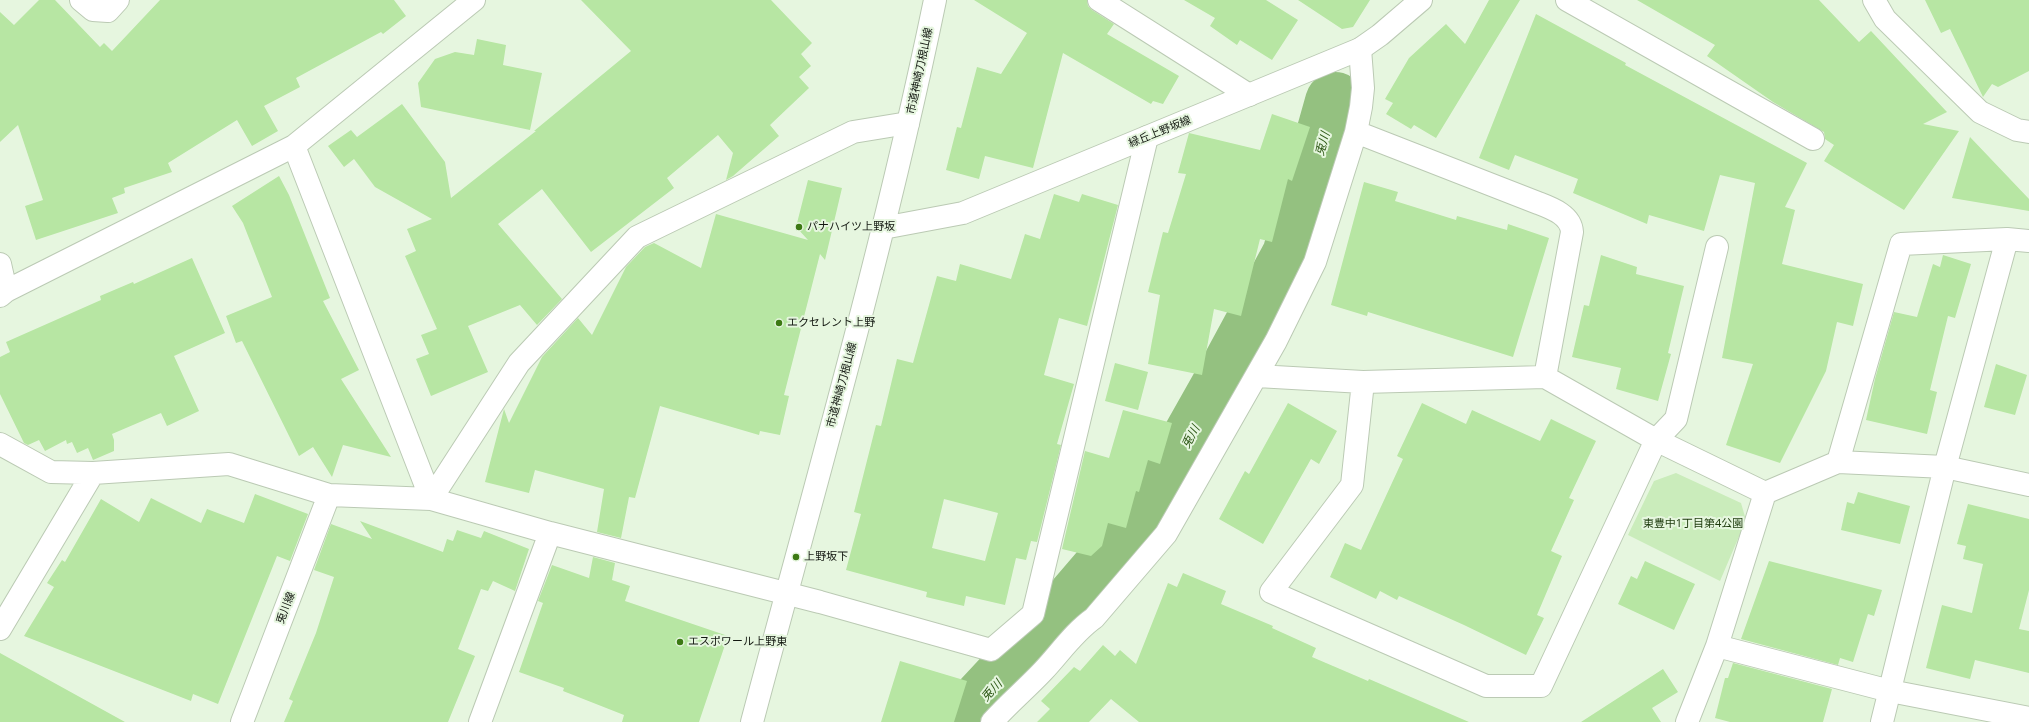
<!DOCTYPE html>
<meta charset="utf-8">
<style>
body{margin:0}
canvas{display:block;background:#e6f6df}
</style>
<canvas width="2029" height="722"></canvas>
<script>
const ctx = document.querySelector('canvas').getContext('2d');
ctx.lineJoin = 'round';
function paint(path, color) { ctx.fillStyle = color; ctx.fill(path, 'evenodd'); }
function stroke(path, color, width, dash) { ctx.strokeStyle = color; ctx.lineWidth = width; ctx.lineCap = dash ? 'butt' : 'round'; ctx.setLineDash(dash || []); ctx.stroke(path); }
function label(font, color, halo, rows, align = 'center') {
  ctx.font = font + ' "Noto Sans","Noto Sans JP",sans-serif'; ctx.lineWidth = 4; ctx.setLineDash([]); ctx.textBaseline = 'middle'; ctx.strokeStyle = halo; ctx.fillStyle = color; for (const [text, x, y, turn = 0] of rows) {
    ctx.save(); ctx.translate(x, y); ctx.rotate((+turn || 0) * Math.PI / 180); ctx.textAlign = isNaN(turn) ? turn : align; if (halo) ctx.strokeText(text, 0, 0); ctx.fillText(text, 0, 0); ctx.restore();
  }
}
const green = new Path2D(`
 M1676 473 1741 503 1746 520 1720 581 1628 535 1654 481Z`);
const river = new Path2D(`
 M962 722 1071 605 1149 514 1219 390 1292 255 1335 102`);
const building = new Path2D(`
 M39 0H55L100 47 104 43 112 51 160 0H394L406 16 383 34 381 32 296 78 300 87 264 106 278 131 252 146 237 120 168 163 172 172 124 188 125 193 112 198 118 213 36 240 25 206 43 200 18 125 0 142V12L14 25Z
 M581 0H771L812 43 801 54 811 66 799 77 809 88 770 125 779 136 733 176 726 180 733 153 718 135 667 178 674 188 591 252 542 189 498 224 562 299 537 325 520 305 468 326 488 372 431 396 416 359 429 354 421 335 437 329 405 256 416 251 407 229 432 219 375 187 354 159 344 167 328 146 351 130 357 137 402 104 445 162 451 198 536 131H534L631 51Z
 M974 0H1087L1088 6 1092 10 1114 24 1107 34 1179 76 1163 104 1153 101 1151 104 1063 53 1033 168 985 156 979 179 946 170 957 127 961 128 977 67 1001 74 1027 33Z
 M1184 0H1266L1298 20 1272 60 1240 40 1237 45 1210 26 1215 18Z
 M1298 0H1370L1353 27 1342 29Z
 M1489 0H1520L1436 138 1414 125 1411 129 1386 114 1393 103 1385 99 1409 58 1446 24 1465 44Z
 M1637 0H1819L1859 42 1871 31 1947 112 1923 124 1959 131 1904 210 1824 161 1834 145 1825 139 1824 132 1773 102 1707 56 1715 45Z
 M1925 0H2029V71L1998 87 1992 84 1983 97 1950 29 1941 33Z
 M1536 14 1626 63 1625 65 1807 163 1785 207 1795 210 1782 264 1863 284 1853 326 1837 322 1826 371 1780 463 1726 445 1753 364 1722 358 1755 183 1720 175 1704 231 1649 215 1647 224 1573 193 1578 179 1515 155 1509 170 1479 158Z
 M477 39 506 45 503 65 542 73 530 130 421 107 418 83 435 59 455 52 474 55Z
 M1272 114 1310 127 1292 181 1288 179 1272 242 1260 239 1241 316 1214 309 1202 375 1148 364 1160 295 1148 292 1163 232 1168 233 1186 174 1178 173 1189 133 1260 150Z
 M1970 137 2029 199V211L1952 198Z
 M279 176 289 195 330 298 323 301 359 370 341 379 391 457 343 445 332 477 313 447 299 456 242 341 236 343 226 316 272 297 243 223 232 206Z
 M808 180 842 188 825 260 820 254 784 395 789 396 780 435 760 431 759 435 660 406 635 498 629 497 621 538 597 532 604 489 535 470 529 493 485 482 504 409 509 423 542 357 578 318 592 335 626 267 645 247 654 243 701 268 716 214 808 240 796 227Z
 M1364 182 1398 192 1395 201 1456 220 1457 216 1507 230 1508 224 1549 238 1513 357 1368 312 1367 316 1331 305Z
 M1054 194 1079 202 1082 194 1118 205 1087 326 1059 318 1044 375 1074 384 1057 444 1061 445 1037 542 1031 541 1026 560 1016 558 1005 605 966 596 964 606 926 597 927 592 846 570 861 514 854 512 876 425 881 426 897 359 913 363 937 276 956 281 960 264 1011 279 1025 234 1040 239ZM944 499 998 513 985 561 932 548Z
 M1601 255 1637 267 1636 274 1684 286 1668 353 1671 354 1658 401 1616 389 1621 368 1572 357 1584 305 1589 306Z
 M1943 255 1971 264 1955 318 1948 316 1930 390 1937 392 1927 434 1866 420 1875 379 1894 312 1917 317 1933 264 1940 267Z
 M192 258 225 333 174 356 199 411 167 426 161 413 112 434 114 440V451L93 460 88 448 77 453 72 442 67 444 66 440 45 451 39 440 28 445 24 443 0 394V357L10 352 6 342 101 300 100 296 133 282 134 284Z
 M1115 363 1148 372 1138 410 1105 401Z
 M1996 364 2027 375 2015 415 1984 407Z
 M1288 403 1337 431 1319 464 1311 459 1263 544 1219 519 1245 471 1249 474Z
 M1422 403 1466 424 1472 410 1540 441 1551 419 1596 441 1569 498 1574 500 1551 551 1562 556 1537 615 1544 618 1526 655 1464 625 1399 596 1397 600 1380 591 1376 599 1330 577 1345 543 1361 550 1403 459 1397 456Z
 M1123 410 1172 423 1160 464 1148 460 1139 492 1136 491 1126 528 1108 523 1102 546 1091 556 1062 549 1085 451 1109 458Z
 M1858 492 1910 506 1900 544 1841 530 1847 502 1854 504Z
 M255 494 308 514 290 561 277 556 218 704 193 694 191 701 24 636 54 587 47 583 62 560 65 562 101 499 139 522 151 498 201 523 207 509 244 523Z
 M1968 504 2029 519V590L2019 629 2029 631V673L1975 660 1970 679 1926 668 1942 605 1972 613 1983 564 1963 559 1966 546 1957 544Z
 M360 521 443 552 447 539 453 541 457 530 481 538 484 531 529 549 515 591 493 581 488 591 481 589 458 649 475 656 448 722H284L293 701 289 699 316 633 334 577 314 570 331 524 372 539Z
 M593 557 615 563 612 580 630 586 625 601 728 636 699 722H622L624 715 563 691 564 688 519 672 543 603 538 601 552 565 589 578Z
 M1645 561 1695 584 1674 630 1618 604 1631 576 1637 579Z
 M1769 561 1882 590 1874 616 1868 614 1853 662 1840 658 1838 665 1741 639Z
 M1183 573 1226 591 1221 604 1273 626 1272 628 1316 648 1312 657 1368 681 1369 679 1469 722H1139L1111 699 1089 722H1037L1050 709 1041 701 1074 667 1080 671 1103 645 1115 656 1120 650 1136 664 1168 583 1177 587Z
 M0 653 125 722H0Z
 M900 661 967 681 954 722H881Z
 M1733 663 1832 689 1823 722H1730L1715 718 1725 678H1728Z
 M1663 669 1678 692 1652 708 1661 722H1581Z`);
const street = new Path2D(`
 M81 0 93 10 108 11 118 0
 M1099 0 1249 95
 M1567 0 1813 139
 M1874 0 1885 19 1980 112 2017 130 2029 132
 M1356 132 1538 203C1551 208 1571 215 1572 232L1545 377
 M294 146 431 499 519 363 637 237 853 132 908 123
 M0 264 6 291
 M0 296 6 291 294 146 474 0
 M1257 376 1363 382 1545 377 1656 440 1765 493 1838 462 1945 467 2029 485
 M1363 382 1352 485 1271 592 1486 686H1541L1656 440 1676 419 1717 247
 M0 444 51 472 93 473 229 464 329 495 431 499 550 533 820 602 991 650 1033 614 1147 137
 M1838 462 1901 244 2007 239 2029 241
 M0 629 93 473
 M1717 646 1890 691 2029 718
 M242 722 329 495
 M480 722 550 533
 M992 722C1008 704 1026 689 1043 671 1060 653 1074 632 1094 618L1166 534 1276 341 1315 262 1356 132 1361 107 1363 88 1360 49
 M1687 722 1717 646 1765 493
 M1882 722 1945 467 2007 239`);
const secondary = new Path2D(`
 M883 228 963 213 1360 49 1380 35 1421 0
 M752 722C816 482 885 243 935 0`);
const markers = [
 [799,227,4,"#3c7913"],
 [779,323,4,"#3c7913"],
 [796,557,4,"#3c7913"],
 [680,642,4,"#3c7913"]
];
const streetNames = [
 ["市道神崎刀根山線",920,71,-78],
 ["緑丘上野坂線",1160,132,-22],
 ["市道神崎刀根山線",842,385,-75],
 ["兎川線",286,608,-69]
];
const poiNames = [
 ["パナハイツ上野坂",807,227],
 ["エクセレント上野",787,323],
 ["上野坂下",804,557],
 ["エスポワール上野東",688,642]
];
const parkNames = [
 ["東豊中1丁目第4公園",1693,524]
];
const waterNames = [
 ["兎川",1323,144,-74],
 ["兎川",1191,437,-61],
 ["兎川",992,691,-47]
];
paint(green, '#caecbb');
stroke(river, '#94c180', 60);
paint(building, '#b7e6a3');
stroke(street, '#bbcab4', 24);
stroke(secondary, '#bbcab4', 24);
stroke(street, '#fff', 22);
stroke(secondary, '#fff', 22);
for (const [x, y, r, color] of markers) { const dot = new Path2D(); dot.arc(x, y, r, 0, 2 * Math.PI); ctx.fillStyle = color; ctx.fill(dot); stroke(dot, '#e6f6df', 1.5); }
label('11px', '#121710', '#e6f6df', streetNames);
label('11px', '#121710', '#e6f6df', poiNames, 'left');
label('11px', '#1c390b', '#e6f6df', parkNames);
label('italic 12px', '#2e5817', '#e6f6df', waterNames);
</script>
